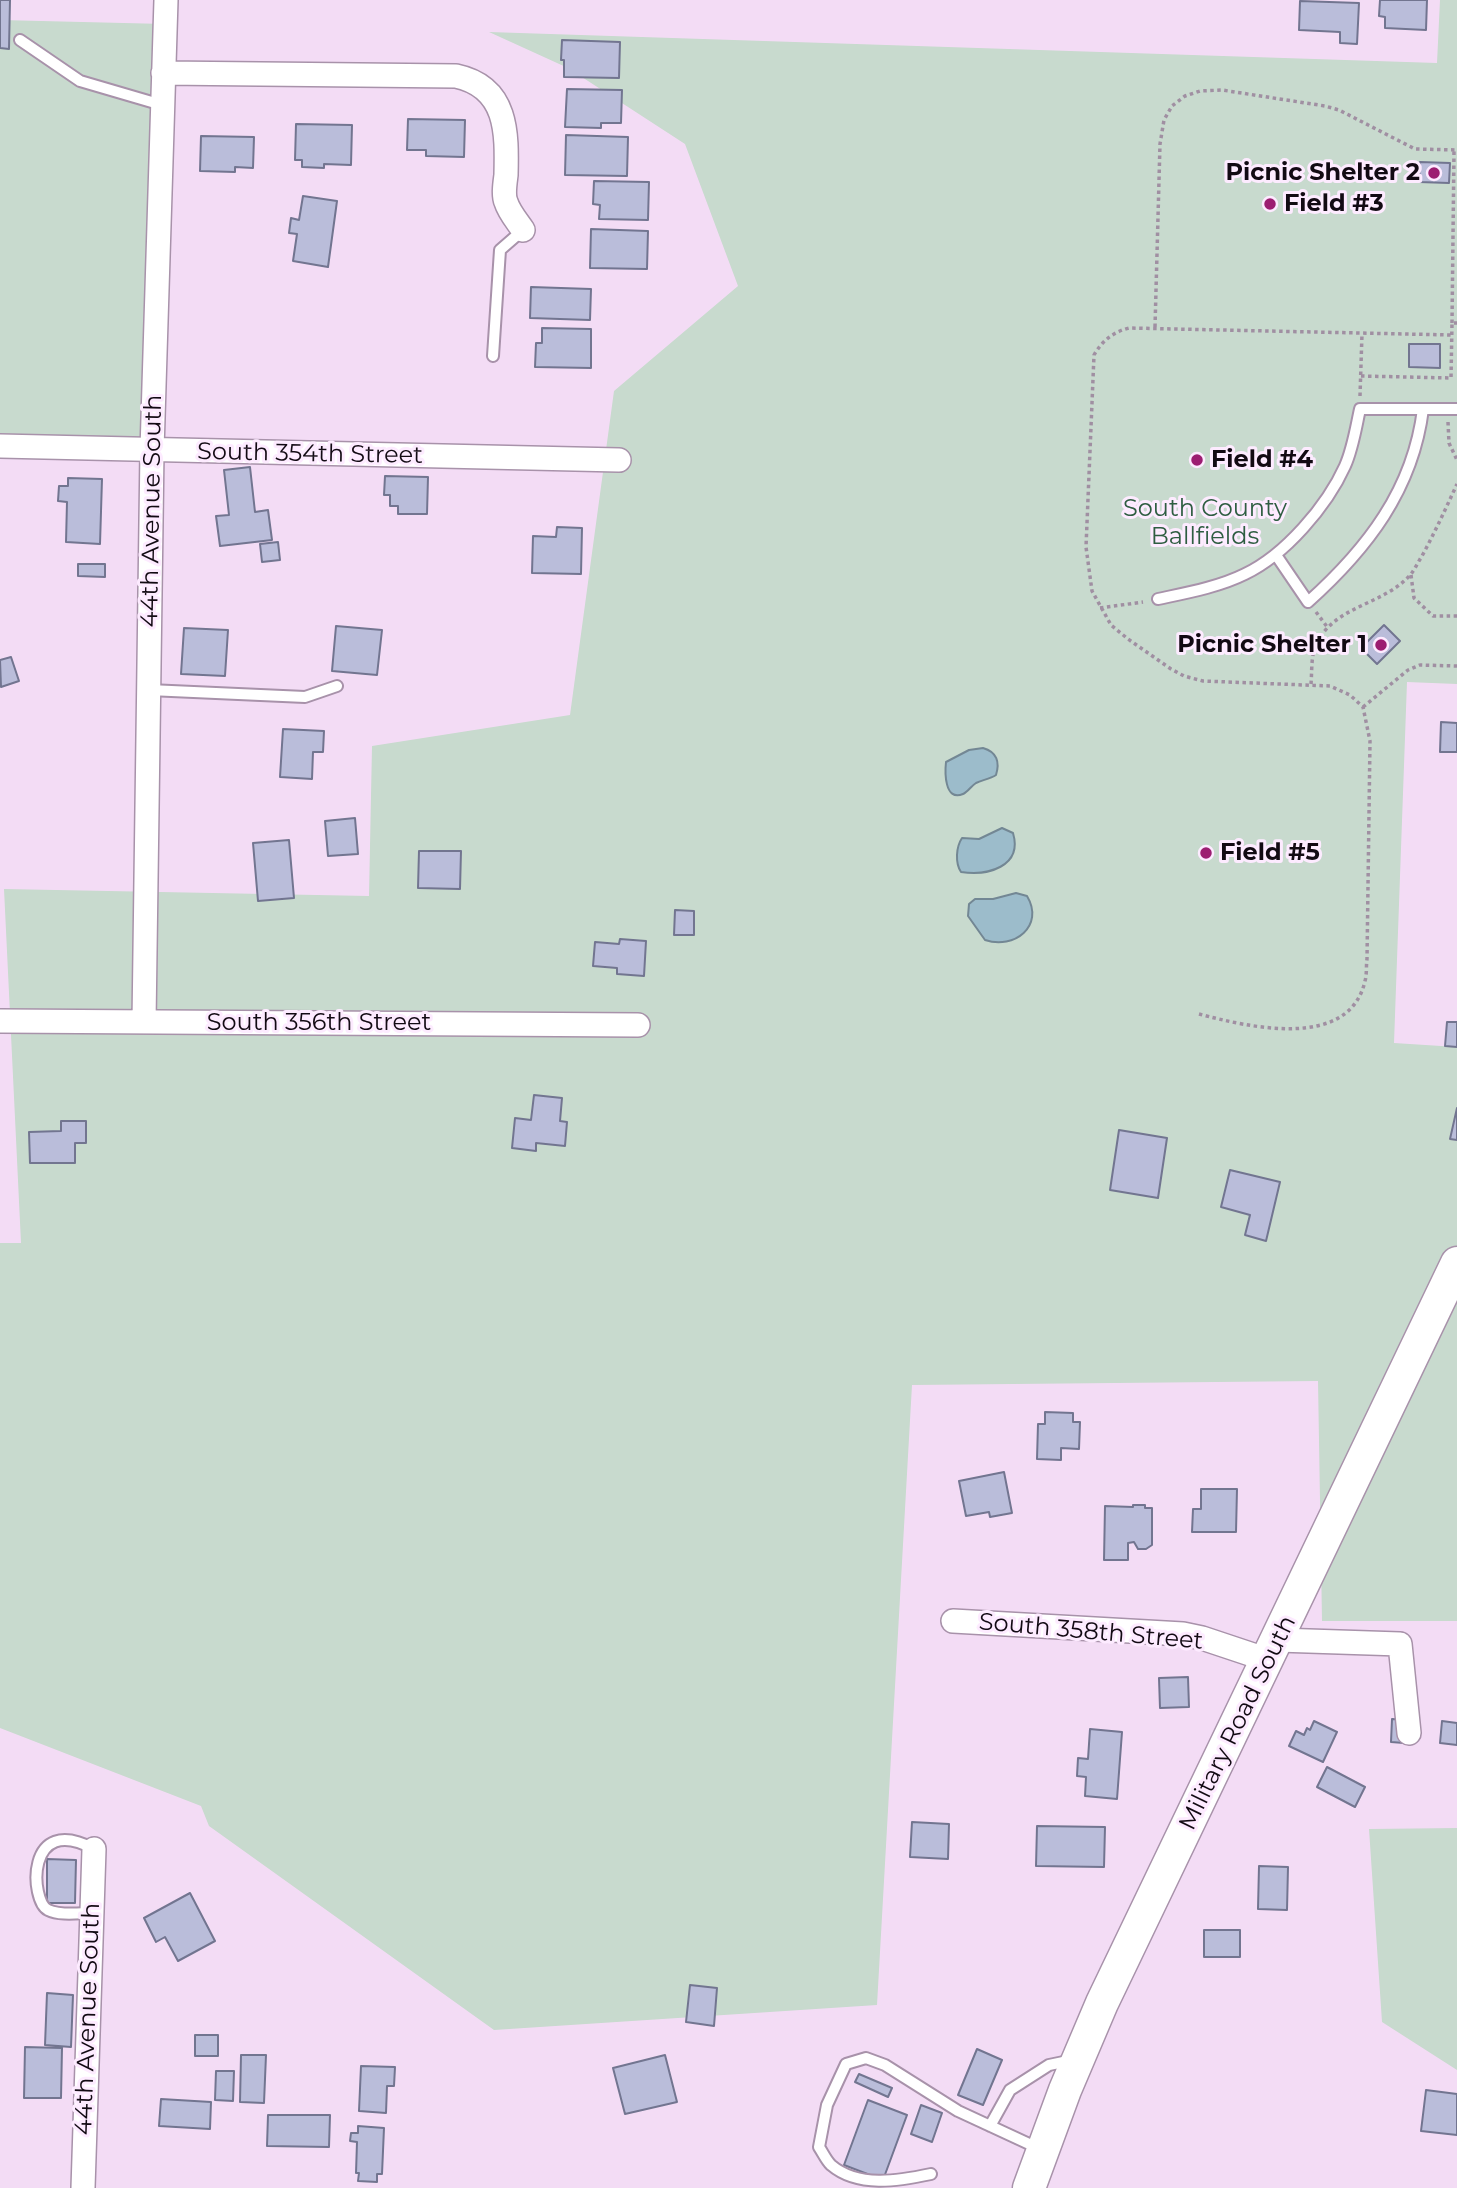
<!DOCTYPE html>
<style>
body{margin:0}
canvas{display:block;background:#f3dcf5}
</style>
<canvas width="1457" height="2188"></canvas>
<script>
const ctx = document.querySelector('canvas').getContext('2d');
ctx.lineJoin = 'round';
function paint(path, color) { ctx.fillStyle = color; ctx.fill(path, 'evenodd'); }
function stroke(path, color, width, dash) { ctx.strokeStyle = color; ctx.lineWidth = width; ctx.lineCap = dash ? 'butt' : 'round'; ctx.setLineDash(dash || []); ctx.stroke(path); }
function label(font, color, halo, rows, align = 'center') {
  ctx.font = font + ' Montserrat,sans-serif'; ctx.lineWidth = 6; ctx.setLineDash([]); ctx.textBaseline = 'middle'; ctx.strokeStyle = halo; ctx.fillStyle = color; for (const [text, x, y, turn = 0] of rows) {
    ctx.save(); ctx.translate(x, y); ctx.rotate((+turn || 0) * Math.PI / 180); ctx.textAlign = isNaN(turn) ? turn : align; if (halo) ctx.strokeText(text, 0, 0); ctx.fillText(text, 0, 0); ctx.restore();
  }
}
const green = new Path2D(`
 M1440 0H1457V684L1407 682 1394 1043 1457 1047V1621H1322L1318 1381 912 1385 877 2005 494 2030 209 1826 201 1806 0 1728V1243H21L4 889 369 896 372 746 570 715 614 391 738 286 685 144 568 68 489 32 1437 63Z
 M0 20 165 24 152 450 0 446Z
 M1457 1828V2070L1382 2022 1369 1829Z`);
const water = new Path2D(`
 M983 748C997 752 1000 762 996 775 990 779 982 780 976 783 971 786 968 792 963 794 944 802 945 771 946 762L969 750Z
 M1002 828 1013 833C1023 867 987 876 961 872 955 863 956 847 962 838L979 839Z
 M1016 893 1027 896C1045 926 1014 950 985 940L968 916 969 904 975 899H993Z`);
const building = new Path2D(`
 M0 0H10L9 49 0 48Z
 M1380 0H1427L1426 30 1385 28V17L1379 16Z
 M1300 1 1359 3 1357 44 1340 43V32L1299 30Z
 M562 40 620 42 619 78 564 77V60H561Z
 M567 89 622 90 621 123H601V128L565 127Z
 M408 119 465 120 464 157 426 156V150H407Z
 M296 124 352 125 351 165 324 164V168L302 167V160H295Z
 M566 135 628 137 627 176 565 175Z
 M201 136 254 137 253 168 235 167V172L200 171Z
 M1420 162 1450 163 1449 183 1419 182Z
 M594 181 649 182 648 220 599 219 600 205 593 204Z
 M303 196 337 201 328 267 293 261 297 234 289 233 291 218 299 220Z
 M591 229 648 231 647 269 590 268Z
 M531 287 591 289 590 320 530 318Z
 M542 328 591 329V368L535 367 536 343H542Z
 M1409 344H1440V368L1409 367Z
 M250 467 255 512 268 510 272 540 220 546 216 516 229 515 224 470Z
 M385 476 428 477 427 514H398V506H390V495H384Z
 M68 478 102 479 100 544 66 542 67 502 58 501 59 486H68Z
 M557 527 582 528 581 574 532 573 533 536 556 537Z
 M278 542 280 560 262 562 260 544Z
 M78 564H105V577L78 576Z
 M1384 625 1400 641 1377 664 1361 648Z
 M336 626 382 630 377 675 332 671Z
 M184 628 228 630 225 676 181 674Z
 M11 657 19 681 1 687 0 660Z
 M1441 722 1457 723V752H1440Z
 M283 729 324 731 323 752H313L312 779 280 777Z
 M355 818 358 854 328 856 325 821Z
 M289 840 294 898 258 901 253 843Z
 M419 851H461L460 889 418 888Z
 M675 910 694 911V935H674Z
 M620 939 646 941 644 976 617 974V968L593 966 595 942 619 944Z
 M1447 1022H1457V1047L1445 1046Z
 M534 1095 562 1098 560 1121 567 1122 565 1146 536 1143V1151L512 1148 515 1118 531 1120Z
 M1457 1108V1140L1450 1139Z
 M61 1121H86V1143H75V1163H30L29 1132 61 1131Z
 M1119 1130 1167 1138 1158 1198 1110 1190Z
 M1230 1170 1280 1182 1266 1241 1245 1235 1250 1215 1221 1207Z
 M1045 1412 1073 1413V1422H1080L1079 1449 1061 1448V1460L1037 1459 1038 1424H1045Z
 M1004 1472 1012 1513 990 1517 989 1512 966 1516 959 1481Z
 M1201 1489H1237L1236 1532H1192L1193 1509H1201Z
 M1133 1505H1145V1508H1152V1545L1146 1549H1138L1134 1542 1128 1543V1560H1104L1105 1506 1133 1507Z
 M1188 1677 1189 1707 1160 1708 1159 1678Z
 M1392 1719 1406 1720 1404 1743 1391 1742Z
 M1314 1721 1337 1732 1323 1762 1289 1746 1296 1731 1304 1735 1307 1728 1310 1730Z
 M1442 1721 1457 1723V1745L1440 1743Z
 M1090 1729 1122 1732 1117 1799 1085 1796 1086 1777 1077 1776 1078 1758 1088 1759Z
 M1327 1767 1365 1787 1355 1807 1317 1787Z
 M912 1822 949 1824 948 1859 910 1857Z
 M1037 1826 1105 1827 1104 1867 1036 1866Z
 M47 1859 76 1860 75 1903H47Z
 M1259 1866 1288 1867 1287 1910 1258 1909Z
 M190 1893 215 1941 178 1961 165 1937 156 1942 144 1918Z
 M1204 1930H1240V1957H1204Z
 M690 1985 717 1988 714 2026 686 2022Z
 M47 1993 73 1995 71 2047 45 2045Z
 M195 2035H218V2056H195Z
 M25 2047 62 2048 61 2098H24Z
 M977 2049 1002 2060 983 2105 958 2095Z
 M241 2055H266L264 2103 240 2102Z
 M665 2055 677 2102 625 2114 613 2068Z
 M361 2066 395 2067 394 2086H387L386 2113 359 2111Z
 M216 2071H234L233 2101 215 2100Z
 M859 2074 892 2088 888 2097 855 2082Z
 M1426 2090 1457 2094V2135L1421 2131Z
 M161 2099 211 2102 210 2129 159 2126Z
 M868 2100 907 2115 883 2180 844 2165Z
 M921 2105 942 2113 932 2142 911 2134Z
 M268 2115H330L329 2147 267 2146Z
 M358 2126 384 2128 382 2174H377V2182L358 2181 359 2173H356L357 2142 350 2141 351 2133H358Z`);
const path = new Path2D(`
 M1452 323 1454 150
 M1155 327 1160 144 1164 120 1172 106 1185 96 1200 91 1222 90 1325 106 1339 110 1415 149 1457 150
 M1361 376 1451 378 1452 323H1457
 M1360 396 1362 334
 M1448 422 1449 443 1457 460
 M1411 575 1414 598 1433 616H1457
 M1100 608 1143 602
 M1316 612 1328 628
 M1311 684C1312 672 1311 658 1315 647 1332 605 1384 606 1411 574 1415 569 1418 562 1422 556 1435 532 1446 508 1457 484
 M1363 707 1408 670 1420 665 1457 666
 M1199 1014C1248 1027 1349 1051 1365 981 1367 974 1366 966 1367 959L1370 741 1363 707 1350 695 1330 686 1203 681 1184 676 1171 669 1128 639 1111 625 1092 591 1086 547 1094 355C1102 341 1113 332 1129 328L1452 335`);
const service = new Path2D(`
 M20 40 80 81 162 105
 M493 356 500 250 523 230
 M1276 555 1308 602C1367 549 1413 490 1423 409
 M1158 599C1186 593 1219 587 1245 574 1285 555 1327 506 1345 466 1353 448 1356 427 1360 409H1457
 M149 690 305 697 337 686
 M92 1913C79 1913 60 1916 48 1910 30 1901 25 1812 94 1849
 M990 2126 1010 2090 1049 2065 1073 2060
 M931 2174C898 2181 858 2188 831 2165 826 2160 823 2153 819 2147L827 2105 846 2064 866 2058 885 2065 958 2111 1040 2149`);
const minor = new Path2D(`
 M163 73 456 76C508 87 507 133 506 175 505 183 503 195 506 202 509 212 517 221 523 230
 M0 446 619 460
 M0 1021 638 1025
 M144 1022 152 450 166 0
 M953 1621 1183 1634 1202 1638 1268 1660
 M1278 1640 1400 1644 1409 1733
 M83 2188 94 1849`);
const secondary = new Path2D(`
 M1029 2188 1065 2090 1102 2003 1457 1263`);
const markers = [
 [1434,173,7,"#9c1d71"],
 [1270,204,7,"#9c1d71"],
 [1197,460,7,"#9c1d71"],
 [1381,645,7,"#9c1d71"],
 [1206,853,7,"#9c1d71"]
];
const poiNames = [
 ["Picnic Shelter 2",1420,173,"right"],
 ["Field #3",1284,204],
 ["Field #4",1211,460],
 ["Picnic Shelter 1",1367,645,"right"],
 ["Field #5",1220,853]
];
const streetNames = [
 ["South 354th Street",310,454,1],
 ["44th Avenue South",152,511,-89],
 ["South 356th Street",319,1023],
 ["South 358th Street",1091,1632,5],
 ["Military Road South",1238,1723,-64],
 ["44th Avenue South",88,2019,-88]
];
const parkNames = [
 ["South County",1205,509],
 ["Ballfields",1205,537]
];
paint(green, '#c8dace');
paint(water, '#9cbccb');
stroke(water, '#738794', 2);
paint(building, '#babdda');
stroke(building, '#727590', 2);
stroke(service, '#a892aa', 14);
stroke(minor, '#a892aa', 26);
stroke(secondary, '#a892aa', 35);
stroke(path, '#a08fa2', 3.5, [3.5, 3.5]);
stroke(service, '#fff', 10);
stroke(minor, '#fff', 23);
stroke(secondary, '#fff', 32);
for (const [x, y, r, color] of markers) { const dot = new Path2D(); dot.arc(x, y, r, 0, 2 * Math.PI); ctx.fillStyle = color; ctx.fill(dot); stroke(dot, '#fdebff', 2.5); }
label('bold 24px', '#120a13', '#fdebff', poiNames, 'left');
label('24px', '#120a13', '#fdebff', streetNames);
label('24px', '#2e5d41', '#fdebff', parkNames);
</script>
